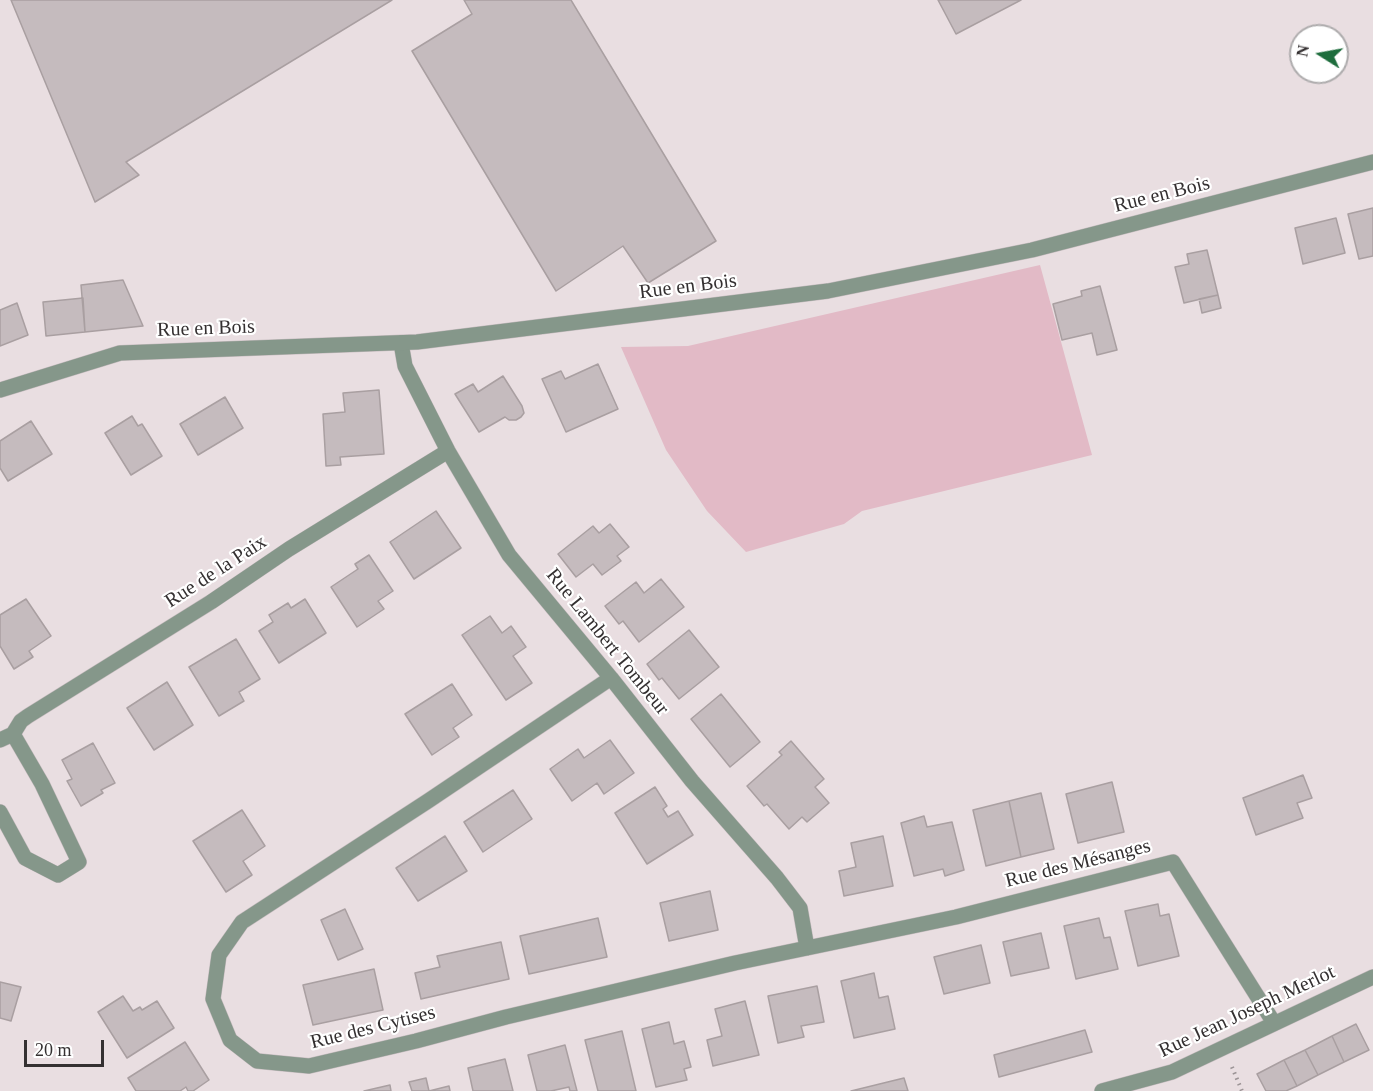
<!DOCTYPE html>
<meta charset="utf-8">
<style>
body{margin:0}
#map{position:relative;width:1373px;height:1091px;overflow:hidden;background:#e9dee1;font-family:Georgia,serif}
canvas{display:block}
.north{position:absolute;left:1289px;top:24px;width:60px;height:60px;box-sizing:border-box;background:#fff;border:2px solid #aeacad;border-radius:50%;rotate:281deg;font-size:16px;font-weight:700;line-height:24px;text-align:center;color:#343031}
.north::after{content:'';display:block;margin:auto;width:21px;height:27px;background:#1e6d3d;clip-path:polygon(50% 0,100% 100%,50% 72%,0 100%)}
.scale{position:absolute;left:24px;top:1040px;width:80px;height:27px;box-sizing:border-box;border:3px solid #343031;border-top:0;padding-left:8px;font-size:18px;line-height:21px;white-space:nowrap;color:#343031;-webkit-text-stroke:4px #fff;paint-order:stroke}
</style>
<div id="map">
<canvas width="1373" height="1091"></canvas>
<div class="north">N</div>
<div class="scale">20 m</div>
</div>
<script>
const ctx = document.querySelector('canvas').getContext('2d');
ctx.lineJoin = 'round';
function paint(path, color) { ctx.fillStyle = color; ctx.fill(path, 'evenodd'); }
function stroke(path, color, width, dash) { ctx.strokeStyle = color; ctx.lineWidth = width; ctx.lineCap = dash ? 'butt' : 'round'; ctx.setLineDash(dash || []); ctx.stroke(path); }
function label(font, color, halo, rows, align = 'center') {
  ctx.font = font + ' Georgia,serif'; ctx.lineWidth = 4.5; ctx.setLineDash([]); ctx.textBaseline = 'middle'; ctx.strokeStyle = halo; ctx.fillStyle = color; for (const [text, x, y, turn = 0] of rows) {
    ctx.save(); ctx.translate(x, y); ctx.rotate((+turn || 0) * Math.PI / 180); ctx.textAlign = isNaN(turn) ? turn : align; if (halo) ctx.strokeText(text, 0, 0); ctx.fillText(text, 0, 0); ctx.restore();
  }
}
const green = new Path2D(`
 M1040 265 1092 455 862 511 844 524 746 552 707 511 666 450 621 347 688 346Z`);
const building = new Path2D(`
 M11 0H392L126 162 139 175 95 202Z
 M464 0H571L716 241 648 283 623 246 556 291 412 51 472 14Z
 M938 0H1021L956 34Z
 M1373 208V256L1359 259 1348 214Z
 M1336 218 1345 253 1303 264 1295 228Z
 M1207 250 1218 295 1184 303 1175 267 1189 264 1187 254Z
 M123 280 143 326 85 332 81 285Z
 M1100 286 1117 350 1097 355 1092 333 1062 340 1053 304 1082 296 1081 291Z
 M1218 295 1221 308 1202 313 1199 299Z
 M83 298 85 332 46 336 43 302Z
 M17 303 28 335 0 346V310Z
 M598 364 618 409 566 432 542 379 561 371 565 379Z
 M503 376 522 406 524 413 521 417 516 420H509L505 417 479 432 455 394 473 384 478 392Z
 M379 390 384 454 340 457 341 465 326 466 323 414 345 412 343 393Z
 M225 397 243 428 198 455 180 424Z
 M132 416 138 426 142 424 162 456 131 475 105 433Z
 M31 421 52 454 8 481 0 468V441Z
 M436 511 461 548 414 579 390 542Z
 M610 524 629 547 617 556 621 561 602 575 593 564 576 577 558 554 593 526 599 533Z
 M369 555 393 591 378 601 384 609 357 627 331 587 358 569 355 564Z
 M661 579 684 607 639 642 623 621 619 624 605 606 636 582 644 593Z
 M26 599 51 636 29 651 33 657 14 669 0 646V615Z
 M305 599 326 633 279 663 259 631 273 622 269 615 288 603 291 608Z
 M490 616 502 633 511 626 526 647 513 656 532 683 506 700 462 635Z
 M689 630 719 667 679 699 662 678 659 680 647 664Z
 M236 639 260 679 239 692 244 701 219 716 189 667Z
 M167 682 193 725 154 750 127 708Z
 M452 684 472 715 453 728 459 737 432 755 405 714Z
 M721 694 760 742 730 767 691 719Z
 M610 740 634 773 604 794 597 783 572 801 550 769 578 749 584 758Z
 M791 741 824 779 815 787 829 803 807 822 802 817 789 829 767 804 764 806 747 786 782 755 779 752Z
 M93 743 115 783 101 790 103 793 81 806 67 781 72 779 62 760Z
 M1303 775 1312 798 1297 803 1303 818 1256 835 1243 798Z
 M1112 782 1124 832 1078 843 1066 794Z
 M655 787 667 806 663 809 668 817 678 811 693 835 647 864 615 813Z
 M513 790 532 819 483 852 464 822Z
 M1041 793 1054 849 1021 857 1009 801Z
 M1009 801 1021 857 986 866 973 810Z
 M242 810 265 846 243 861 252 875 226 892 193 841Z
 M924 816 927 827 952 822 964 870 945 876 943 869 914 876 901 823Z
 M445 836 467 871 418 901 396 868Z
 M883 836 893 886 844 896 839 871 856 867 851 843Z
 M710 891 718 930 669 941 660 903Z
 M1158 904 1160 916 1169 914 1179 956 1138 966 1125 911Z
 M345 909 363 949 338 960 321 920Z
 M598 918 607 957 529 974 520 936Z
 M1099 918 1104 938 1110 937 1118 969 1076 979 1064 926Z
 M1041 933 1049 968 1011 976 1003 942Z
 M501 942 509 979 421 999 415 973 440 967 437 956Z
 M981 945 990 983 944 994 934 957Z
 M374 969 383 1010 313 1025 303 985Z
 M874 973 879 998 888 996 895 1029 854 1038 841 981Z
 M0 982 21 987 11 1021 0 1018Z
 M817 986 824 1022 801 1026 804 1037 778 1043 768 996Z
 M123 996 133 1011 140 1007 142 1010 157 1001 174 1028 127 1058 98 1012Z
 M745 1001 759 1055 713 1066 707 1040 722 1036 715 1009Z
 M669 1022 674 1044 684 1041 691 1067 684 1069 687 1080 656 1087 642 1029Z
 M1356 1024 1369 1050 1344 1062 1332 1036Z
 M1085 1030 1092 1052 999 1077 994 1055Z
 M622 1031 636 1091H598L585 1040Z
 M1332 1036 1344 1062 1318 1075 1305 1050Z
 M185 1042 209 1080 193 1091H188L186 1087 180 1091H136L128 1078Z
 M565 1045 577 1091H570L569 1087 551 1091H537L528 1055Z
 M1305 1050 1318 1075 1297 1086 1284 1060Z
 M505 1059 513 1091H473L468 1068Z
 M1284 1060 1297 1086 1286 1091H1266L1257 1074Z
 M426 1078 429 1091 449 1086 450 1091H412L409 1082Z
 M904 1078 908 1091H851Z
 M390 1085 391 1091H364Z`);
const path = new Path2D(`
 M1232 1067 1242 1091`);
const minor = new Path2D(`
 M401 343 405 366 448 451 509 555 611 678 692 781 777 878 800 908 807 948
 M611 678 428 801 242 922 219 955 213 999 230 1040 257 1061 309 1066 416 1041 506 1017 735 963 956 917 1173 862 1274 1023
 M0 740 13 734 21 721 28 716 211 602 289 549 448 451
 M0 812 25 858 58 875 79 862 42 784 13 734
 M1102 1091 1172 1072 1373 977`);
const tertiary = new Path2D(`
 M0 390 120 353 417 342 828 291 1032 250 1373 162`);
const streetNames = [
 ["Rue en Bois",1162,195,-14],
 ["Rue en Bois",688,287,-7],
 ["Rue en Bois",206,329,-2],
 ["Rue de la Paix",216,572,-33],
 ["Rue Lambert Tombeur",607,642,51],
 ["Rue des Mésanges",1078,864,-14],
 ["Rue Jean Joseph Merlot",1247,1012,-25],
 ["Rue des Cytises",373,1028,-14]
];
paint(green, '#e2bac6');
paint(building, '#c5bbbe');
stroke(building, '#a99fa1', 1.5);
stroke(minor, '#c5bbbe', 16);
stroke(tertiary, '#c5bbbe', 16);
stroke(path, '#9c9496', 4, [1.5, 4.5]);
stroke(minor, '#85978a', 15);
stroke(tertiary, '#85978a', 15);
label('20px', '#343031', '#fff', streetNames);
</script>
